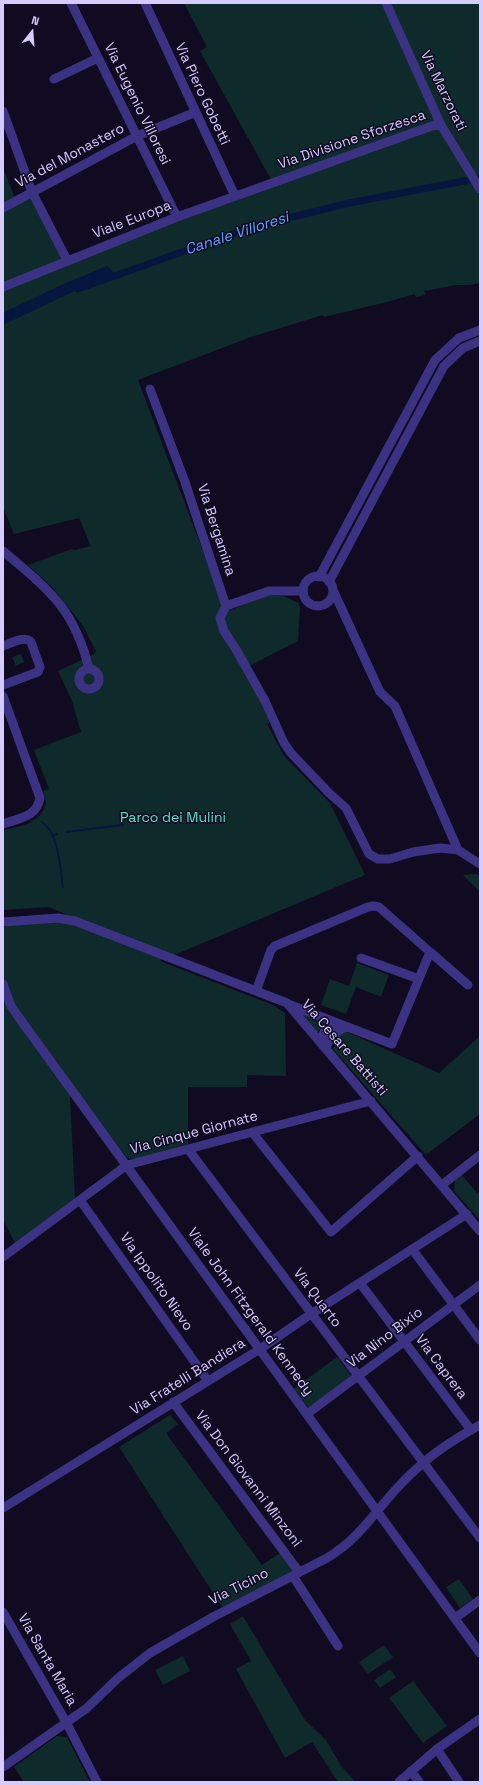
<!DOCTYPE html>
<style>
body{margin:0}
#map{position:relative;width:483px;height:1785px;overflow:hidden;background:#110b21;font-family:"Space Grotesk",sans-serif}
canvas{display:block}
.frame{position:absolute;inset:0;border:4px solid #d5cbff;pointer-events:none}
.north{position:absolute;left:12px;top:12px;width:40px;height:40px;-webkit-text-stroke:3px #110b21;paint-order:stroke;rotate:17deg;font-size:11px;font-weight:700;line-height:16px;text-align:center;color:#d5cbff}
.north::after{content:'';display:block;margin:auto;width:14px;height:18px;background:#d5cbff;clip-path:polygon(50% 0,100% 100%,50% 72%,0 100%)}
</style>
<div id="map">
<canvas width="483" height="1785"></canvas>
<div class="frame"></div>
<div class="north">N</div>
</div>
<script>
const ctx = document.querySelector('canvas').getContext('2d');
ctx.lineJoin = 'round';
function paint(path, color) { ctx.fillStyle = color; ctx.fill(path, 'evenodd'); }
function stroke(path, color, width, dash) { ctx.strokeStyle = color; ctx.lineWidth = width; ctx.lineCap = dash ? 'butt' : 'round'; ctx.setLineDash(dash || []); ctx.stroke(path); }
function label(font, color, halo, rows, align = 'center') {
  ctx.font = font + ' "Space Grotesk",sans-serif'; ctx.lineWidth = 3; ctx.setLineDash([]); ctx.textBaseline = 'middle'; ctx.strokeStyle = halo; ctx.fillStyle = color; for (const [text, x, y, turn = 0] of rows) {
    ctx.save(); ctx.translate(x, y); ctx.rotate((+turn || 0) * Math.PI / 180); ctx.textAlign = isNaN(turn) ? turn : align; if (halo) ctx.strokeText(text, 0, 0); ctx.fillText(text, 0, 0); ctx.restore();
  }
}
const green = new Path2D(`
 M184 3H480V283L470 285H456L424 291 426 295 416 297 414 294 391 301 324 317 323 315 251 337 138 380 226 612 266 596H283L299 603 300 607 298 641 245 668 270 722 267 724 284 756 330 803 365 875 160 961 273 1005 285 1013 286 1076 247 1075V1087H188V1144L138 1159 127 1158 77 1092 70 1097 75 1198 15 1243 3 1220V928L11 924 59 921 114 935 49 907 3 910V830C19 827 42 823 46 803L43 791 49 789 34 750 81 732 72 701 58 671 94 654 96 651 83 626 52 587 28 565 72 549 75 550 91 546 79 518 14 534 3 507V168L17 203 30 197 64 262 274 185 200 51 207 47Z
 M21 654 24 662 16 666 12 657Z
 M476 874 480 876V892L463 875Z
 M357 963 389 975 381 997 356 987 346 1014 321 1005 330 979 349 986Z
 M303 1014 325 1022 317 1033Z
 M347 1032 439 1073 480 1036V1114L426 1155 333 1049 340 1035Z
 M461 1174 477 1193 480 1191V1220L454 1191 455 1180Z
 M337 1357 352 1376 309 1408 293 1389Z
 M170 1415 178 1424 166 1433 262 1565 280 1553 295 1571 222 1607 119 1447Z
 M459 1579 473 1599 460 1608 446 1587Z
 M243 1616 305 1720 326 1740 341 1766 356 1782H338L312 1742 285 1758 236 1669 251 1661 230 1624Z
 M384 1645 393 1657 368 1674 359 1662Z
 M183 1656 190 1671 163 1685 155 1670Z
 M390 1669 396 1677 380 1688 374 1680Z
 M413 1681 447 1726 423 1743 389 1698Z
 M57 1736 67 1737 90 1782H24L14 1767Z`);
const water = new Path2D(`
 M107 266 115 274 66 295 3 325V313L59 286Z`);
const stream = new Path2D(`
 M42 822C59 833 60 868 63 887
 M66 832 123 825
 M52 836 57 834`);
const canal = new Path2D(`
 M78 289 252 227 349 203 480 178`);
const minor = new Path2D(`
 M71 3 177 217
 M145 3 235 196
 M386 3 441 125 480 189
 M54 79 98 58
 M3 111 32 192 67 260
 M3 208 137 136 196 112
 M3 287 177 217 432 126 441 125
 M150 389 185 482 226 606 269 591H303
 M3 551C49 590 74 608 89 669
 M303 591a15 15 0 1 1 30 0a15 15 0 1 1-30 0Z
 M319 577 435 360 459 338 480 330
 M329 582 444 366 463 348 480 341
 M333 590 380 692 395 706 458 850
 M226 606 220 618 224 631 237 651 265 701 284 743 291 753 329 793 346 808 369 854 378 859H390L413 852 440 848 458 850 480 864
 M3 646C12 643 24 635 31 642L40 667 38 672 3 685
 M79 679a10 10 0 1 1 20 0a10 10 0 1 1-20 0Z
 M3 696 40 798C37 817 19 818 3 824
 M3 922 58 918 75 921 287 1003 480 1231
 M361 958 419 979
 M3 984 11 1006 20 1019 480 1653
 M256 991 271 950 275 946 368 907 373 906 379 907 430 952
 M288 1004 392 1044 430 952 468 985
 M320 1042 324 1032 335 1022
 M326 1049C329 1037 336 1031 347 1027
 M252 1132 331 1232 418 1156
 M188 1149 480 1538
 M442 1185 480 1155
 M80 1200 208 1381
 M412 1249 480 1340
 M3 1257 127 1165 371 1101
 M360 1283 471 1430
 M173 1402 299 1572
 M307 1414 480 1285
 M3 1508 260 1349 311 1314 467 1214
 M293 1576 338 1646
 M3 1612 66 1722 97 1782
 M455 1618 480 1600
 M437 1749 459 1782
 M3 1767 87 1708 117 1679 150 1653 213 1617 327 1558C360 1538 373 1514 398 1487 423 1460 447 1443 480 1425
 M411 1771 419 1782
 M399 1782 437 1749 480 1719`);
const streetNames = [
 ["Via Marzorati",443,91,64],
 ["Via Piero Gobetti",202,94,65],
 ["Via Eugenio Villoresi",137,104,64],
 ["Via Divisione Sforzesca",352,140,-19],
 ["Via del Monastero",70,156,-28],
 ["Viale Europa",132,220,-21],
 ["Via Bergamina",216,530,72],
 ["Via Cesare Battisti",344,1048,49],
 ["Via Cinque Giornate",194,1133,-15],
 ["Via Ippolito Nievo",156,1282,55],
 ["Via Quarto",317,1298,53],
 ["Viale John Fitzgerald Kennedy",250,1312,54],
 ["Via Nino Bixio",385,1338,-37],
 ["Via Caprera",441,1367,53],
 ["Via Fratelli Bandiera",188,1377,-32],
 ["Via Don Giovanni Minzoni",248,1479,53],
 ["Via Ticino",239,1587,-27],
 ["Via Santa Maria",47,1660,60]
];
const parkNames = [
 ["Parco dei Mulini",173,818]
];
const waterNames = [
 ["Canale Villoresi",237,234,-18]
];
paint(green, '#0e2a2b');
paint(water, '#05163f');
stroke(stream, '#05163f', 2);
stroke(canal, '#05163f', 7);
stroke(minor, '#3c3283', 9);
label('14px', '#d5cbff', '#110b21', streetNames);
label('14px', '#4ee8ce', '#110b21', parkNames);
label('italic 15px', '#59a5ff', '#110b21', waterNames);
</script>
